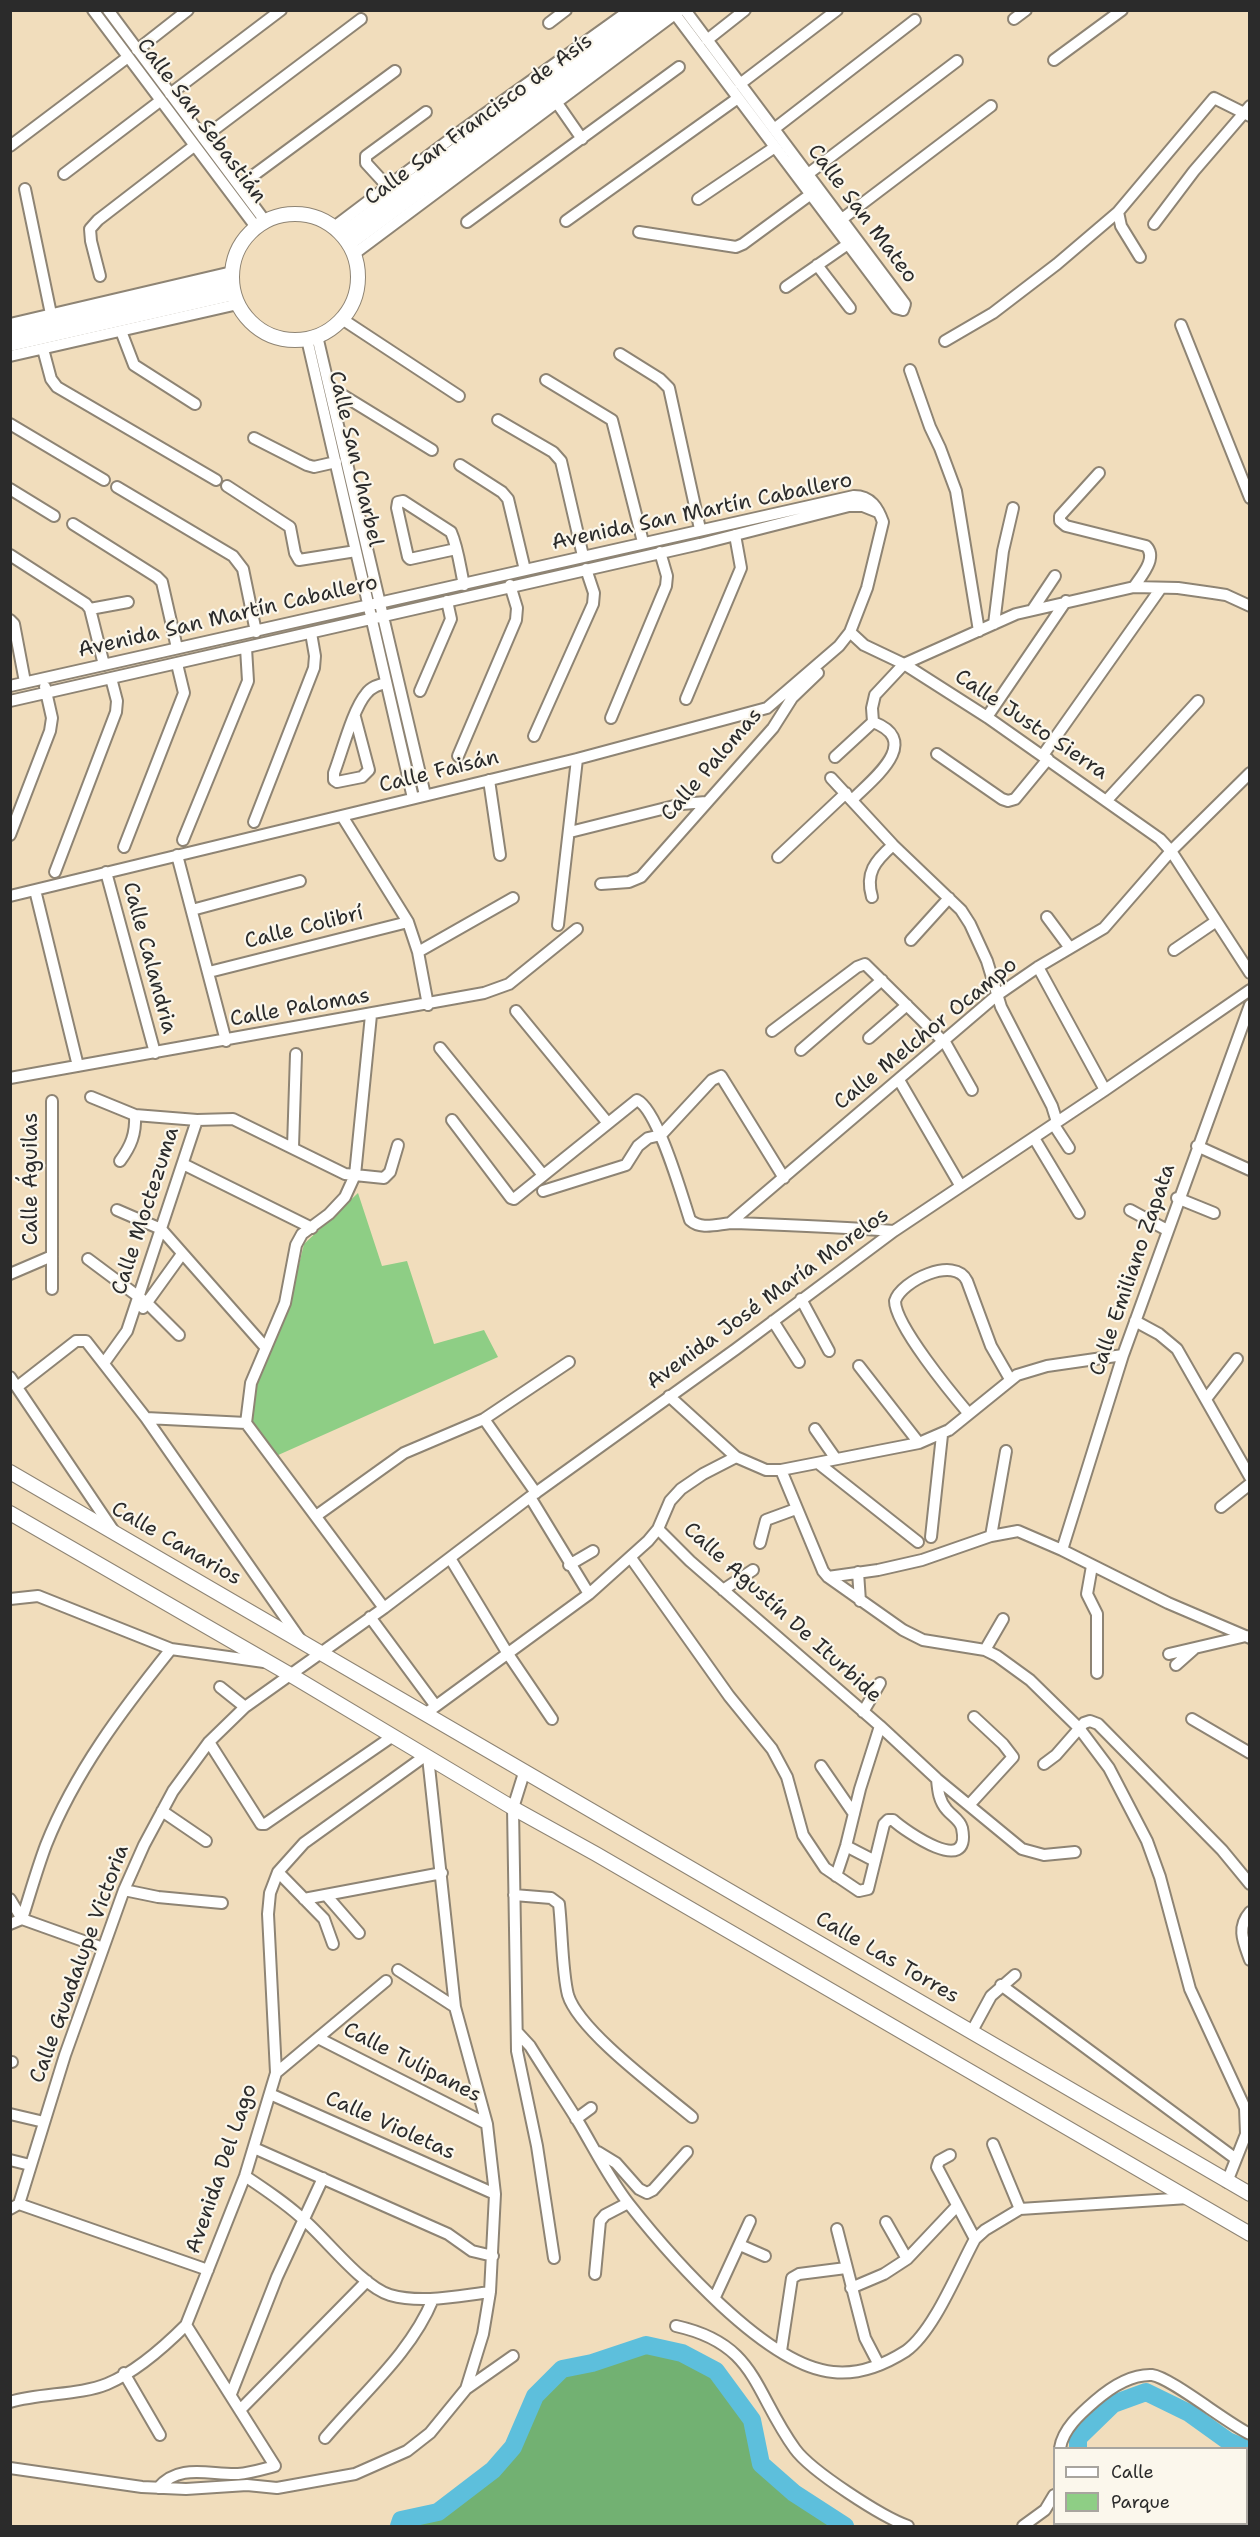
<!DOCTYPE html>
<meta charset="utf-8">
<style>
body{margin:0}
#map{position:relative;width:1260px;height:2537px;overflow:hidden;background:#f1ddbc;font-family:"Shantell Sans",sans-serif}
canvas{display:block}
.frame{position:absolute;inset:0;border:12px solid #2b2b2b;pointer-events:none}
.legend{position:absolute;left:1053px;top:2447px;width:195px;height:78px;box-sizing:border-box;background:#fbf7ec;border:2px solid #a8a59f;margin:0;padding:8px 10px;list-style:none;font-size:18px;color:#2b2b2b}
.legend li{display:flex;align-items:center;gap:12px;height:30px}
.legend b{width:30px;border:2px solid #a8a59f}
</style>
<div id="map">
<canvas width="1260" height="2537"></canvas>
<div class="frame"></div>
<ul class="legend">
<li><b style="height:8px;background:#fff"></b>Calle</li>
<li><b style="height:16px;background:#8ece85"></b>Parque</li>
</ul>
</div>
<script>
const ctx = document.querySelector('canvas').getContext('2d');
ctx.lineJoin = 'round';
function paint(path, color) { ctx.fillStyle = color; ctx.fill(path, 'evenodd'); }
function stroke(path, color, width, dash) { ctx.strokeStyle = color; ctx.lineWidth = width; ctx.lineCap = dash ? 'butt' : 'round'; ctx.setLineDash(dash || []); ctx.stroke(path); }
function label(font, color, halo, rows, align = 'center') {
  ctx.font = font + ' "Shantell Sans",sans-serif'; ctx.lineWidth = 4.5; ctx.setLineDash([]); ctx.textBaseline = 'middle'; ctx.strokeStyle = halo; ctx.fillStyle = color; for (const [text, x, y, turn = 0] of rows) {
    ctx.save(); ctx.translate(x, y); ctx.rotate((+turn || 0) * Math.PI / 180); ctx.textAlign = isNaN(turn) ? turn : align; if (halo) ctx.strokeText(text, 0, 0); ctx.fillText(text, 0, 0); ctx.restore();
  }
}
const green = new Path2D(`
 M358 1193 382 1266 407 1261 434 1344 484 1330 498 1357 276 1456 251 1421 254 1391 288 1309 304 1244Z`);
const forest = new Path2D(`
 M646 2345 682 2353 716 2371 752 2420 761 2464 794 2493 845 2526H399L401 2520 438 2512 493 2470 513 2447 535 2396 562 2369 592 2363Z`);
const river = new Path2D(`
 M1078 2448V2438L1113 2404 1146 2392 1189 2413 1228 2441 1245 2448
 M399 2526 401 2520 438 2512 493 2470 513 2447 535 2396 562 2369 592 2363 646 2345 682 2353 716 2371 752 2420 761 2464 794 2493 845 2526
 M1075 2526 1076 2524`);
const minor = new Path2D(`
 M93 10 256 227
 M108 10 265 221
 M672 10 896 308 903 310 905 304 685 10
 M1014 19 1026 10
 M549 23 566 10
 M707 40 745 10
 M137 50 188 10
 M1054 60 1122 10
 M740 84 837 10
 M170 94 281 10
 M557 103 582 139
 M774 129 915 20
 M203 138 361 19
 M10 146 128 57
 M64 174 160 101
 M808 174 957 61
 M239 186 395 71
 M388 187 366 163V156L426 112
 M25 189 51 314
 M698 199 775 147
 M1118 212 1121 226 1140 257
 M842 219 991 106
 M566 221 738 98
 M467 222 679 67
 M1154 224 1194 171 1250 106
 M334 227 461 131 630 10
 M639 232 736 247 743 244 811 194
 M354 254 679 11
 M817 265 850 308
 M100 276 91 241 90 229 98 220 194 146
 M786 287 848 244
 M342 319 459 396
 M10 324 232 272
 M1181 325 1250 498
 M121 331 134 365 195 404
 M317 336 425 795
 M307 339 413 798
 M945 341 993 313 1057 264 1118 212 1214 98 1250 116
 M43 349 51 379 57 387 216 480
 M620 354 660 379 669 388 700 529
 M10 356 238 304
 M910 370 930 427 940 448 956 491 979 631
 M546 380 612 420 643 542
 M331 388 432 450
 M498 420 553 452 561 461 583 556
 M10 424 104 480
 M254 438 307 465 314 467 336 462
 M460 465 502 492 508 499 525 570
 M1099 473 1060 516V521L1066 526 1146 546C1158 558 1141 576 1134 587
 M227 486 290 527 295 553 299 560 356 551
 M117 487 233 556 243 569 256 632
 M10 489 54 516
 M73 524 157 577 162 582 177 648
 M456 549 410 559 408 557 397 508 398 502 403 501 451 532C458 548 460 567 464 585
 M10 555 86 604 90 609 104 665
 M90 609 128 602
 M1033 609 1055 576
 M10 620 14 624 25 682
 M994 624 1003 551 1013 508
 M850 632 864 645 904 664 987 717 1160 839 1171 851 1250 973
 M10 686 854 496C871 496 878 508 883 522L867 588 850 632 839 646 767 708 577 759 10 896
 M420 691 451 619 447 601
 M686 699 741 568 735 535
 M10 701 700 544 849 506H863L878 512
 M355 717 369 770 362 777 337 782 334 780V773C342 752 353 709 366 694 371 687 378 685 386 683
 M987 717 1066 601
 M611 718 666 586 667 576 660 552
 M534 736 593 604 594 593 586 569
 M937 754 1002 799 1008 801 1015 799 1048 759
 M1043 755 1161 588
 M458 756 516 620 517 608 510 585
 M835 757 873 722 872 708 875 695 904 664 1016 614 1134 587 1178 588 1213 593 1226 595 1250 606
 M831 778 893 845 961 910 970 924 987 961 1001 1007 1052 1106 1057 1122
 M489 780 500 855
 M853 799C873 779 923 741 873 722
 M1107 800 1198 701
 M342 816 408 922 418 952 428 1005
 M254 822 314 668 315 656 311 633
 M570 832 682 804 706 802
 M10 835 50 731 52 718 45 687
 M183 840 248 681 246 648
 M124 847 184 693 177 664
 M177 855 226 1041
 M778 857 846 793
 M55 872 116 712 117 701 111 678
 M106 872 155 1053
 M601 884 629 882 641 877 773 728 792 698 818 673
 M35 890 78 1066
 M872 897C865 873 875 861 893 845
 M192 910 300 881
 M1047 917 1070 948
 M558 925 577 759
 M911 940 949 898
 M1174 950 1215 922
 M418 952 513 898
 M1038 967 1105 1090
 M209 972 408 922
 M516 1011 607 1122
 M371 1015 355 1175 345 1197 329 1214 302 1234 296 1245 285 1303 251 1383 246 1423 384 1608
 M772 1031 857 967 865 964 946 1044 972 1090
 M869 1038 907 1005
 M440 1048 543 1175
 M801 1050 882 980
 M10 1078 484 993 509 984 577 929
 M899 1080 960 1185
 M91 1097 135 1115 197 1120 233 1119 345 1174 384 1178 390 1172 398 1145
 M52 1101V1289
 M452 1120 511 1198 514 1199 637 1100C658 1110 682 1196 690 1220 702 1231 720 1223 735 1223 788 1225 841 1227 894 1231
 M1054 1125 1069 1148
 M1034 1138 1079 1213
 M1197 1146 1250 1170
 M293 1147 296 1054
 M120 1161C131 1146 136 1134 135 1115
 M183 1164 312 1228
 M543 1191 626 1165 638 1146 648 1138 661 1135 712 1080 721 1076 784 1178
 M1177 1198 1214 1213
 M117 1210 161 1229 266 1348
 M1130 1210 1167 1230
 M730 1223 996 996 1038 967 1104 928 1171 851 1250 773
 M88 1259 147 1303 179 1335
 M10 1274 52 1256
 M801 1299 829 1351
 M143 1308 182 1254
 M773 1321 799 1362
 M1135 1321 1159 1334 1177 1349 1250 1477
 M104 1363 127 1331 197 1120
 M859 1366 919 1443
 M10 1377 113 1530
 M17 1387 76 1341H86L146 1418 300 1639
 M669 1396 736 1457 766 1470H781L919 1443 949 1430 1017 1375 1047 1366 1123 1355
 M1206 1399 1237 1359
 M969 1414C952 1394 895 1325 895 1301 901 1281 955 1255 967 1281L991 1346 1010 1379
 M146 1418 246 1423
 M484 1419 536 1493
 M815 1429 836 1459
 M818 1463 918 1542
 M781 1470 823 1571 828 1577 903 1630 923 1640 985 1650 997 1656 1030 1680 1079 1728 1109 1768 1147 1841 1160 1877 1190 1989 1245 2108 1246 2134 1227 2182
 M530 1497 589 1594
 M1221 1507 1250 1484
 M316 1516 404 1453 484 1419 569 1362
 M658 1529 690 1561 880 1726 937 1779 1022 1849 1044 1855 1075 1852
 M991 1536 1006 1451
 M931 1537 942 1435
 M760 1543 766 1520 796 1509
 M1062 1550 1123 1355 1250 1005
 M450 1558 508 1654 552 1719
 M631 1558 729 1696 772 1749 787 1777 803 1835 825 1868 859 1891 868 1889 884 1824 888 1820H893C905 1831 972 1878 962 1828 960 1820 952 1816 947 1810 939 1801 938 1791 937 1779
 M569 1565 593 1551
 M1092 1566 1087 1594 1097 1614V1673
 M858 1572 860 1601
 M828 1577 878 1570 922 1560 991 1536 1018 1531 1062 1550 1168 1603 1250 1638
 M723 1590 753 1570
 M10 1599 38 1596 171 1649
 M370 1617 435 1705
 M985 1650 1003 1619
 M1169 1654 1246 1636
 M1176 1665 1194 1649
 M220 1687 245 1707
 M863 1712 880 1683
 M425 1714 589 1594 648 1541 658 1529 670 1501 681 1489 703 1474 736 1457
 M1192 1719 1250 1753
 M209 1742 261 1824H265L393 1736
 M1044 1764 1056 1755 1084 1723 1090 1721 1098 1724 1222 1850 1250 1884
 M821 1766 854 1814
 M524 1773 513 1808 517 2051 537 2146 554 2258
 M970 1804 1013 1757 1003 1744 974 1717
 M162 1811 206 1841
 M846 1846 875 1861
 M278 1872 324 1919 333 1944
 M836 1876 846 1846 860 1789 880 1726
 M124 1890 158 1897 222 1903
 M326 1895 359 1933
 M514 1895 551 1898 559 1904C562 1929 562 1972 568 1995 579 2031 661 2091 692 2117
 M10 1899 22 1919 103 1948
 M304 1899 442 1873
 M1250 1912C1236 1928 1244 1943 1250 1960
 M10 1924 22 1919C30 1894 37 1869 46 1845 75 1772 122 1710 171 1649L264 1662
 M398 1970 455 2007
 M1001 1985 1236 2159
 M972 2031 991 1996 1015 1975
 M518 2033 530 2046C546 2072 563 2097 579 2123 595 2150 610 2180 629 2204 670 2256 766 2366 833 2372 859 2375 884 2365 906 2351 934 2331 958 2270 975 2239L985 2230 1020 2209 1188 2198
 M318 2038 487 2124
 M10 2062H12
 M276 2073 386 1981
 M270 2094 495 2194
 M10 2114 44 2122
 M576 2119 591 2108
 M993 2144 1020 2209
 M254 2148 448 2234 472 2251 493 2256
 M598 2152 616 2163 639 2189 647 2193 653 2190 687 2152
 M950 2155 939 2161 937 2167 975 2239
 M10 2160 30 2165
 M245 2176C266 2190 286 2203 304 2220 326 2239 363 2287 390 2295 422 2304 457 2296 490 2292
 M19 2204 208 2270
 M10 2209 19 2204 65 2055 124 1890 144 1845 173 1791 209 1742 245 1707 384 1608 530 1497 736 1349 894 1231 1105 1090 1250 990
 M886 2222 907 2259
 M837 2229 865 2338 879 2365
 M740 2245 765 2256
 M595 2274 600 2221 605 2215 628 2203
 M851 2288 884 2274 907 2259 957 2206
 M715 2297 750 2221
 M676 2326C757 2344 753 2391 795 2449 811 2471 882 2517 908 2526
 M781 2351 792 2278 799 2274 846 2268
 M124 2373 160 2435
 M466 2389 513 2356
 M231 2394 277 2277 323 2178
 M10 2402C40 2393 80 2395 107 2384 136 2372 164 2347 186 2325L245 2176 276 2073 268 1914 270 1893 278 1872 304 1843 425 1756
 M240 2410 367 2281
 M325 2438C363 2393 411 2353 433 2299
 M1060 2448C1063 2429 1080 2414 1095 2401 1110 2388 1130 2374 1152 2375 1170 2377 1228 2424 1250 2434
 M10 2468 142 2487 186 2489 247 2485 277 2488 355 2474 407 2451 430 2433 466 2389 483 2334 490 2292 495 2194 487 2124 455 2007 428 1757
 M158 2488C179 2463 209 2475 238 2474 251 2473 263 2469 275 2466L186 2325
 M1023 2526 1045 2510 1054 2495`);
const major = new Path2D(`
 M232 277a63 63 0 1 1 126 0a63 63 0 1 1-126 0Z
 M342 235 646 10
 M349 243 664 10
 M10 333 232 282
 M10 344 234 293
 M10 1472 1250 2194
 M10 1513 289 1674 513 1808 596 1854 1250 2234`);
const streetNames = [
 ["Calle San Francisco de Asís",479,120,-36],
 ["Calle San Sebastián",201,121,53],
 ["Calle San Mateo",862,214,53],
 ["Calle San Charbel",355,459,77],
 ["Avenida San Martín Caballero",702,512,-12],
 ["Avenida San Martín Caballero",228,617,-13],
 ["Calle Justo Sierra",1031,725,34],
 ["Calle Palomas",712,765,-49],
 ["Calle Faisán",439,772,-14],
 ["Calle Colibrí",304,928,-14],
 ["Calle Calandria",149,958,75],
 ["Calle Palomas",300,1008,-10],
 ["Calle Melchor Ocampo",926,1034,-39],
 ["Calle Águilas",32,1179,-90],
 ["Calle Moctezuma",146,1211,-72],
 ["Calle Emiliano Zapata",1133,1270,-71],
 ["Avenida José María Morelos",768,1299,-36],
 ["Calle Canarios",176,1544,30],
 ["Calle Agustín De Iturbide",782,1613,42],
 ["Calle Las Torres",887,1958,30],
 ["Calle Guadalupe Victoria",80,1964,-70],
 ["Calle Tulipanes",412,2063,27],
 ["Calle Violetas",390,2126,24],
 ["Avenida Del Lago",222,2169,-71]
];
paint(green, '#8ece85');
paint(forest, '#72b172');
stroke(river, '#5dbfdc', 18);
stroke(minor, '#8e8474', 14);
stroke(major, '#8e8474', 16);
stroke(minor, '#fff', 10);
stroke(major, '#fff', 14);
label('21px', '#2b2b2b', '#fbf7ec', streetNames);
</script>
